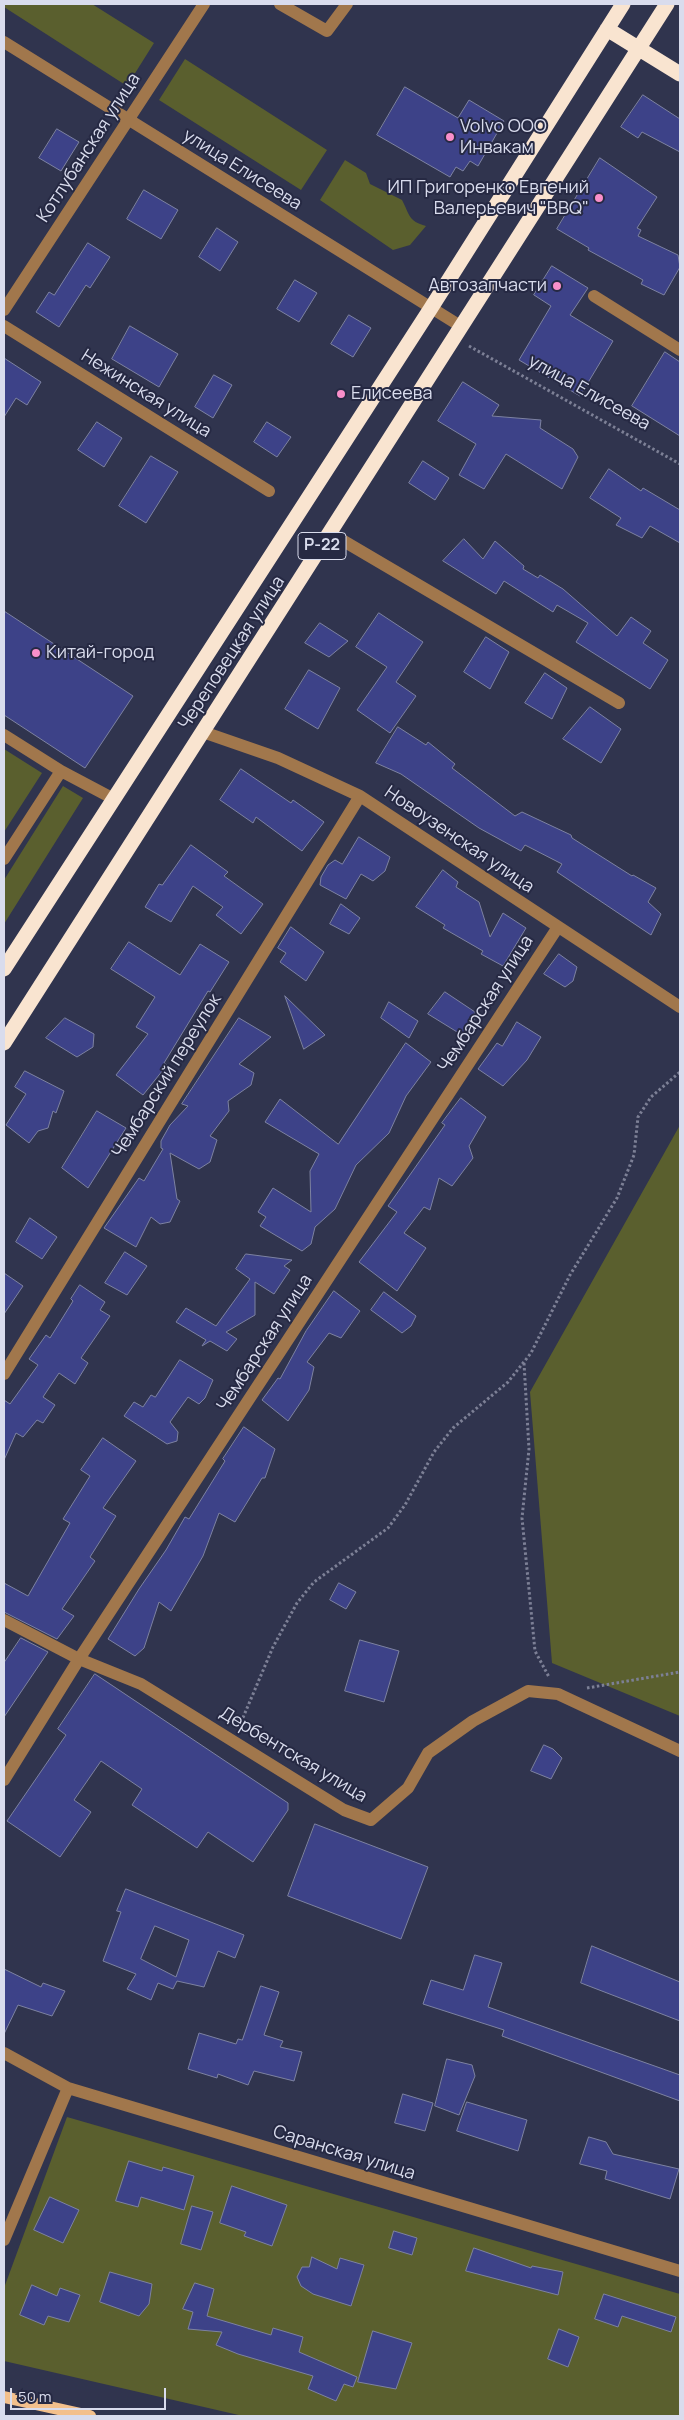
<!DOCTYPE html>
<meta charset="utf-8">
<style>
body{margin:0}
#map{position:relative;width:684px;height:2420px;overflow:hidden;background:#30344e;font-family:Manrope,sans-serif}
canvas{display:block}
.frame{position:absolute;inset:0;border:5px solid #d9dced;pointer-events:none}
.scale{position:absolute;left:10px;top:2388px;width:156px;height:22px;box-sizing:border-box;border:2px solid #d9dced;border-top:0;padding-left:6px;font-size:15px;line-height:18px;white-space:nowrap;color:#d9dced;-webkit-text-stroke:4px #262943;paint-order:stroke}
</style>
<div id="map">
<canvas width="684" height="2420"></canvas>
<div class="frame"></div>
<div class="scale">50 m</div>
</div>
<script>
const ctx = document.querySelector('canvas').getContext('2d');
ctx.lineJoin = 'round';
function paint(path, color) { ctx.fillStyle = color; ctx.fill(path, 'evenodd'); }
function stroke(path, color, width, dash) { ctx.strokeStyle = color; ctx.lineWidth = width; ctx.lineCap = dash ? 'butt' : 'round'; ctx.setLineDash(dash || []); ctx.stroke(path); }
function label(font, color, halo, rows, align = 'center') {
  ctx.font = font + ' Manrope,sans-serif'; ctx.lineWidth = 4; ctx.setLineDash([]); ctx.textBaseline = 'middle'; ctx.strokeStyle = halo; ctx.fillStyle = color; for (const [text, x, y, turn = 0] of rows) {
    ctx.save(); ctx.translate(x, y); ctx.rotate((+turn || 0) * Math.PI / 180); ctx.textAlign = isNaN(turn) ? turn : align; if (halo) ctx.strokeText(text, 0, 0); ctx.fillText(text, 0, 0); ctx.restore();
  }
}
const green = new Path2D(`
 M4 4H92L154 43 127 86 4 7Z
 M185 59 327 150 301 190 159 100Z
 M345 160 366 173 370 184 402 200C410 215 408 221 426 226L410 245 393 250 320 200Z
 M4 749 42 773 4 832Z
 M63 786 83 798 4 924V880Z
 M680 1125V1716L552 1663 530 1392Z
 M67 2117 680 2294V2416H243L4 2361V2288Z`);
const building = new Path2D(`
 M405 87 458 118 469 100 504 121 478 166 470 161 463 171 456 167 450 177 377 135Z
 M643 95 680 119V152L642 132 638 138 621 127Z
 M57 129 79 142 61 171 39 158Z
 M600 158 657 197 637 228 641 230 638 236 678 255 680 267 664 295 641 284 643 280 588 250 589 248 557 229Z
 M144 190 178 210 161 239 127 219Z
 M217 228 238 242 220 271 199 257Z
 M88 243 110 257 90 288 86 285 59 327 36 312 49 292 54 295Z
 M552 266 588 288 570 315 613 341 580 396 519 360 551 306 534 295Z
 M295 280 317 293 299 322 277 309Z
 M349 315 371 328 353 357 331 344Z
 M130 326 178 354 159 387 112 359Z
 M665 352 680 362V436L632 406Z
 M4 358 41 382 27 405 16 398 4 417Z
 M214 375 232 385 213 418 195 407Z
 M463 382 499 405 492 416 541 420 540 428 573 449 578 457 562 489 506 454 484 489 459 475 476 444 438 421Z
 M97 422 122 438 104 467 78 450Z
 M267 422 291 437 277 457 254 442Z
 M151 456 178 472 146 523 119 506Z
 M423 461 449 478 435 500 409 483Z
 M609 469 641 491 643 488 680 510V543L650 526 642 538 616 525 621 518 590 498Z
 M464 539 483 559 495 541 524 566 523 569 538 578 540 575 563 589 617 636 631 617 651 631 643 643 668 660 650 689 576 642 588 623 557 605 553 612 504 581 496 594 443 561Z
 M4 611 133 696 85 768 4 715Z
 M379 613 423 642 396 682 416 696 390 733 357 710 387 667 356 647Z
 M320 623 348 641 329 657 305 643Z
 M486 637 509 652 490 689 464 672Z
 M309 670 340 688 318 729 285 709Z
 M545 673 567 688 552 719 525 703Z
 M590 707 621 729 601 763 563 739Z
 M398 727 426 745 428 742 455 764 452 768 515 816 522 812 571 835 572 838 632 876 633 875 656 888 648 902 661 914 651 935 557 872 562 864 525 845 521 851 479 828 401 774 376 763Z
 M241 769 291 803 293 800 324 822 302 851 256 817 253 823 220 800Z
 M359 837 390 857 385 871 373 881 361 874 346 899 320 885 321 877 328 865 335 860 342 864Z
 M191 845 228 872 224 876 263 904 241 934 216 915 223 907 193 886 171 922 145 907 159 884 162 885Z
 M443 870 458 882 456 887 479 902 490 937 503 913 526 928 503 966 481 954 483 951 443 928 445 925 416 907Z
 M341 904 360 918 349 934 330 924Z
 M291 927 324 952 306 981 280 962 286 953 278 948Z
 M129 942 180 975 200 944 229 962 210 992 208 991 164 1063 167 1065 143 1095 116 1075 148 1034 136 1027 155 997 111 969Z
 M559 954 577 967 573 981 565 987 544 974Z
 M445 992 475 1012 473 1026 462 1035 428 1014Z
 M285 996 325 1035 304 1049Z
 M389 1002 418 1021 409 1038 381 1018Z
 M65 1018 94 1034 93 1047 77 1057 46 1038Z
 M239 1018 271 1037 239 1064 254 1073 251 1085 228 1101 229 1111 210 1136 217 1140 210 1162 199 1169 170 1153 177 1199 180 1201 170 1222 160 1224 151 1217 136 1247 104 1228 139 1178 144 1181 163 1149 161 1148V1141L170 1125 188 1106 182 1104Z
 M517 1022 541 1037 527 1060 503 1086 478 1069 497 1043 502 1046Z
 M406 1043 431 1062 406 1096 389 1133 356 1165 335 1209 315 1227 311 1244 302 1251 260 1226 266 1217 258 1212 273 1188 311 1212 310 1171 319 1154 265 1122 280 1099 338 1144Z
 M25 1071 64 1091 56 1113 53 1111 48 1128 38 1131 29 1143 6 1125 26 1094 15 1087Z
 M461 1098 486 1117 469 1146 473 1158 452 1186 439 1178 430 1210 424 1207 404 1233 426 1248 397 1291 359 1262 397 1212 388 1206 445 1125 442 1123Z
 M97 1111 126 1128 88 1188 62 1168Z
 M30 1218 57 1237 42 1259 16 1242Z
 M125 1252 147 1266 127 1295 105 1283Z
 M246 1254 292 1260 284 1266 290 1270 274 1294 255 1282V1315L226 1332 237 1339 227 1351 210 1341 202 1346 206 1340 176 1322 186 1308 216 1326 250 1279 236 1269Z
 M4 1273 23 1286 4 1314Z
 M80 1285 105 1302 100 1310 110 1316 81 1358 88 1363 75 1384 59 1373 43 1397 55 1405 43 1423 37 1420 23 1437 16 1433 4 1460V1400L10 1404 38 1365 29 1359 46 1335 50 1338 73 1301 71 1299Z
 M334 1291 360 1311 341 1338 329 1333 307 1362 314 1367 309 1390 288 1421 262 1400 278 1378 280 1379 306 1331Z
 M384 1292 416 1316 411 1326 402 1333 371 1310Z
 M180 1360 213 1380 205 1398 199 1404 188 1397 170 1422 178 1432 177 1441 167 1444 124 1416 134 1402 143 1407 151 1395 155 1397Z
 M244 1427 275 1449 265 1478H262L235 1522 219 1513 203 1556 171 1611 159 1602 144 1648 135 1656 108 1639 139 1589 166 1550 185 1517 189 1519 225 1461 223 1459Z
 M103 1438 136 1461 103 1508 116 1516 90 1557 95 1561 62 1609 74 1616 57 1639 4 1612V1583L28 1596 70 1523 63 1519 90 1476 81 1470Z
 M339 1583 356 1592 346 1609 330 1600Z
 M21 1638 48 1652 4 1717V1663Z
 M360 1640 399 1651 384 1702 345 1691Z
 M95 1674 288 1803V1810L253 1862 208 1832 197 1848 132 1805 142 1789 101 1761 74 1800 91 1812 60 1857 7 1821 66 1735 58 1729Z
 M544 1745 553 1749 562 1758 551 1779 531 1771Z
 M315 1824 428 1867 401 1939 288 1896Z
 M126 1889 244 1935 235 1958 218 1951 204 1987 177 1981 173 1989 158 1983 151 2000 127 1989 136 1974 103 1961 121 1912 117 1911ZM155 1926 189 1940 176 1977 141 1959Z
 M592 1946 680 1982V2021L581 1983Z
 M475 1955 502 1963 488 2007 680 2075V2101L502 2036 504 2030 423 2004 431 1980 463 1990Z
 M4 1969 41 1987 43 1983 65 1991 52 2016 18 2005 4 2034Z
 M261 1986 279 1992 264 2035 283 2041 280 2047 302 2052 294 2081 254 2071 248 2085 218 2074 217 2078 188 2069 199 2033 236 2044 238 2039 242 2040Z
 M447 2059 472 2065 475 2076 459 2115 435 2106Z
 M403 2094 433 2103 425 2131 395 2123Z
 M467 2102 527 2120 518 2151 457 2131Z
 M589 2137 606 2142 613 2154 679 2169 670 2199 605 2179 607 2171 580 2164Z
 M129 2161 162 2171 163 2167 194 2176 184 2210 141 2197 138 2207 116 2201Z
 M232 2186 287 2205 272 2246 244 2236 246 2232 220 2223Z
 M50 2197 79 2210 63 2243 34 2230Z
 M192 2206 213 2212 201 2250 181 2244Z
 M394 2231 417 2238 412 2255 389 2248Z
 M474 2248 531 2268 532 2266 563 2272 558 2295 466 2271Z
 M312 2257 337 2269 340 2258 364 2265 351 2306 313 2294 301 2286 297 2277 302 2267H309Z
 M110 2272 152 2284 149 2304 139 2316 100 2302Z
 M195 2283 214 2289 207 2316 271 2335 273 2328 303 2337 299 2352 357 2377 353 2387 344 2384 336 2401 308 2389 313 2376 238 2354 216 2345 222 2332 188 2329 193 2312 183 2309Z
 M32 2285 57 2296 60 2288 80 2295 69 2322 48 2316 44 2325 20 2315Z
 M604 2294 676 2317 671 2332 622 2316 618 2327 595 2319Z
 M559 2329 579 2337 568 2367 548 2359Z
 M373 2331 412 2343 396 2389 358 2382Z`);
const path = new Path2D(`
 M469 346 680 464
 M524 1363 529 1449 522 1518 535 1651 549 1677
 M587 1688 680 1672
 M239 1727 273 1647 297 1603 314 1582 388 1528 405 1505 434 1452 453 1428 508 1382 531 1353 570 1275 617 1198 634 1155 638 1117 651 1097 680 1072`);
const minor = new Path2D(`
 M280 4 327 31 347 4
 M4 42 462 327
 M594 296 680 350
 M4 310 204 4
 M4 326 269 491
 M330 533 619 703
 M203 732 278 758 360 796 680 1007
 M4 735 61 771 112 798
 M4 859 61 771
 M4 1374 360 796
 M4 1620 79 1659 141 1684 344 1810 371 1820 408 1788 428 1753 473 1721 528 1691 558 1694 680 1751
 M4 1780 79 1659 558 927
 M4 2053 68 2088 680 2271
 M4 2240 68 2088`);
const major = new Path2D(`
 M4 2397 90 2416`);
const highway = new Path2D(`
 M607 29 680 74
 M4 969 431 308 623 4
 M4 1043 667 4`);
const markers = [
 [450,137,5,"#f98fca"],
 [599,198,5,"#f98fca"],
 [557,286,5,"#f98fca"],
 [341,394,5,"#f98fca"],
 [36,653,5,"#f98fca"]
];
const shields = [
 [322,546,48]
];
const shieldNames = [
 ["Р-22",322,546]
];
const poiNames = [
 ["Volvo ООО",460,127],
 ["Инвакам",460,148],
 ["ИП Григоренко Евгений",589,188,"right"],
 ["Валерьевич \"BBQ\"",589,209,"right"],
 ["Автозапчасти",547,286,"right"],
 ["Елисеева",351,394],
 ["Китай-город",46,653]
];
const streetNames = [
 ["Котлубанская улица",89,148,-57],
 ["улица Елисеева",242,170,32],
 ["улица Елисеева",589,393,29],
 ["Нежинская улица",146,394,32],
 ["Череповецкая улица",232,653,-57],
 ["Новоузенская улица",459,840,34],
 ["Чембарская улица",486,1004,-57],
 ["Чембарский переулок",167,1076,-58],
 ["Чембарская улица",265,1343,-57],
 ["Дербентская улица",293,1755,31],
 ["Саранская улица",344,2153,17]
];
paint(green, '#5a5f2e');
paint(building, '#3d4288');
stroke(building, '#7d82a1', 1);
stroke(path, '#7d8096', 3, [2.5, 2.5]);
stroke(minor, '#a1774c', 12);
stroke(major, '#f3c08c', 12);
stroke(highway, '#f9e4d0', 15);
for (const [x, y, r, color] of markers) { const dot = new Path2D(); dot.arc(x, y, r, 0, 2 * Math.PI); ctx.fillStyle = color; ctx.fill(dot); stroke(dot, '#262943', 2); }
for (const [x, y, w] of shields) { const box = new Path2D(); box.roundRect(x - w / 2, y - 13.5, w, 27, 4); ctx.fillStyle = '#262943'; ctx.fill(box); stroke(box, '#d9dced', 1); }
label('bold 16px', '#d9dced', null, shieldNames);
label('18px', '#d9dced', '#262943', poiNames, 'left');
label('18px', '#d9dced', '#262943', streetNames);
</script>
